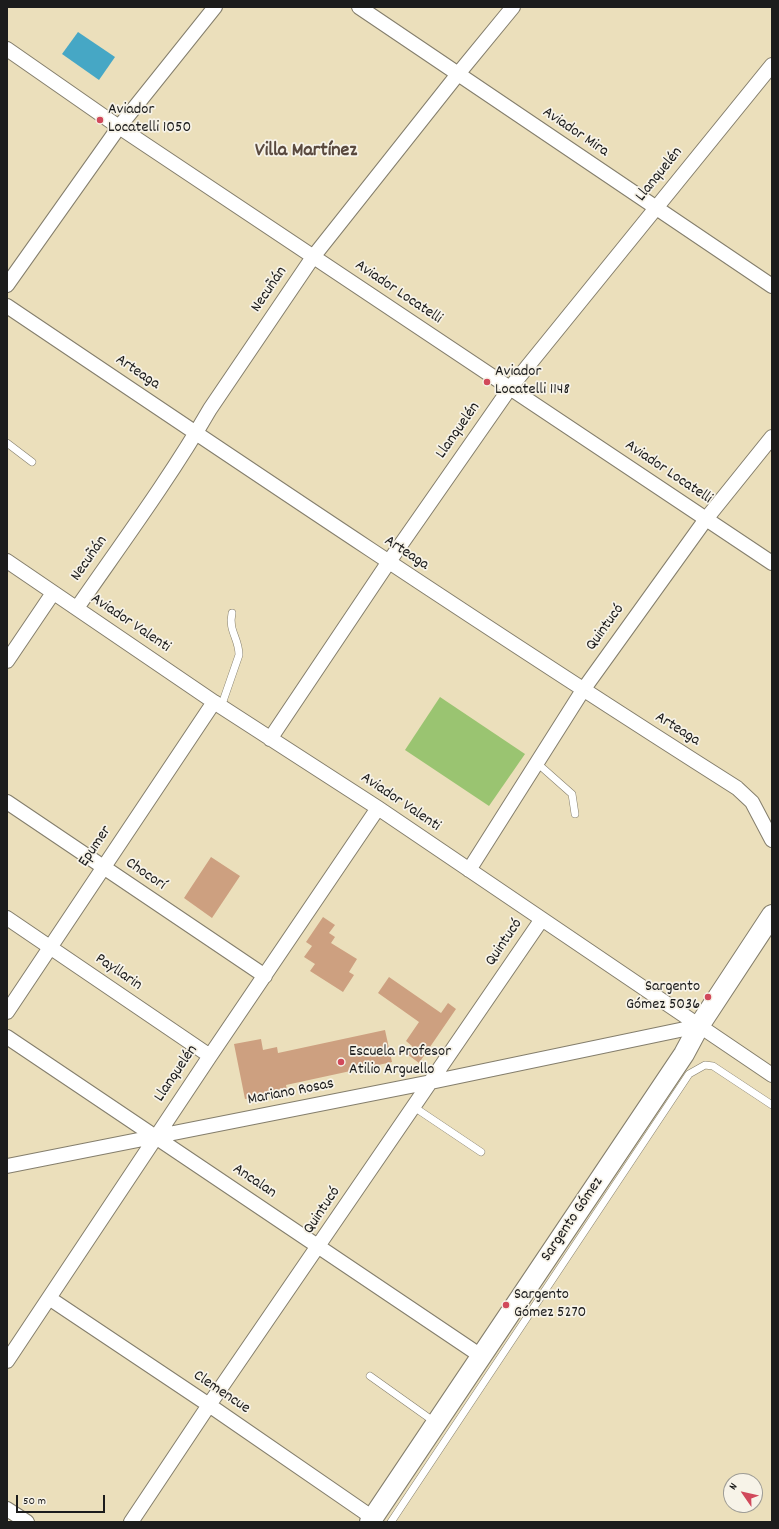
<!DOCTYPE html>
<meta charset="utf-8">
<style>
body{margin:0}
#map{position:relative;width:779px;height:1529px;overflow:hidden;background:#ebdfbb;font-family:Dekko,sans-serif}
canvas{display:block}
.frame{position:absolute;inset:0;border:8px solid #1c1c1c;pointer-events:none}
.north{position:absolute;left:723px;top:1473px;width:40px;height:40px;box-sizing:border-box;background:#f7f3e8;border:1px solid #9f9d96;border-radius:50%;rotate:304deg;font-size:11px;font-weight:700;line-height:16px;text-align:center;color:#1c1c1c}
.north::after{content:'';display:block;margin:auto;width:14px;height:18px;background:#d1495b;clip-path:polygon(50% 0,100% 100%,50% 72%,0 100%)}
.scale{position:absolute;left:16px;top:1495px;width:89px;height:18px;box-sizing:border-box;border:2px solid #1c1c1c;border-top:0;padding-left:5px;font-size:12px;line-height:14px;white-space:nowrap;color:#1c1c1c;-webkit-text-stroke:3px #f7f3e8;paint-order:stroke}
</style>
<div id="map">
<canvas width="779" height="1529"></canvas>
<div class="frame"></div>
<div class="north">N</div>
<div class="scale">50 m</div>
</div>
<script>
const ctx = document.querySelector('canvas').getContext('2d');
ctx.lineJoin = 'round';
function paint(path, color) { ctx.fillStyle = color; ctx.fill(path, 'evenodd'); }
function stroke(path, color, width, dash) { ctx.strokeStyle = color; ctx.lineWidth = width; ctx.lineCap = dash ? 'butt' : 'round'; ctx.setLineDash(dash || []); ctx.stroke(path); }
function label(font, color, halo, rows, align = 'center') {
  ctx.font = font + ' Dekko,sans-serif'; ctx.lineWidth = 3.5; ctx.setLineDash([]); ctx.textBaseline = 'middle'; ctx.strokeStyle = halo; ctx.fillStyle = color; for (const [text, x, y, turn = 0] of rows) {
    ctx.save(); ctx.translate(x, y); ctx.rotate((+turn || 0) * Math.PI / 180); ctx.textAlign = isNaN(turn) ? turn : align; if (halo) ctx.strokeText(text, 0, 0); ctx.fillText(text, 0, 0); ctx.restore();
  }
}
const green = new Path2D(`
 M440 697 525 754 489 806 405 750Z`);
const water = new Path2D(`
 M78 32 115 57 99 80 62 54Z`);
const building = new Path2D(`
 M211 857 240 876 212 918 184 898Z
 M323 917 335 925 329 933 335 937 331 943 357 959 349 972 354 975 343 992 310 971 315 964 304 957 312 946 306 942Z
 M389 977 441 1013 448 1003 456 1009 419 1063 407 1054 412 1046 406 1041 419 1022 378 993Z
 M385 1030 392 1062 286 1085 287 1090 245 1099 234 1044 261 1039 263 1050 277 1047 278 1053Z`);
const service = new Path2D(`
 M7 443 32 462
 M221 707 239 655C239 638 228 631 232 613
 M537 763 572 794 575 814
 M414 1107 481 1152
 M370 1376 436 1423
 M391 1522 689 1074 705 1065 713 1066 772 1105`);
const minor = new Path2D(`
 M359 7 772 286
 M7 49 119 127 772 563
 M7 285 119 127 215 7
 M7 306C249 469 491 632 737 788L752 802 772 840
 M7 561 214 702 378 808 772 1075
 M77 608C122 543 170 478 210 409L313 257 458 74 513 7
 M7 661 53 593
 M270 739 388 563 510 388 772 65
 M7 802 265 976
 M469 870 583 690 706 519 772 437
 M7 918 210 1056
 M7 1012 214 702
 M7 1037 481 1356
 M7 1166 431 1082 699 1026
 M49 1298 209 1405 373 1518
 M7 1361 210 1056 378 808
 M7 1509 27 1522
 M131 1522 209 1405 542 919`);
const secondary = new Path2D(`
 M370 1522 684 1054 699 1026 772 915`);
const markers = [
 [100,120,4,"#d1495b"],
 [487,382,4,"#d1495b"],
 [708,997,4,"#d1495b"],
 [341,1062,4,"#d1495b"],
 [506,1305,4,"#d1495b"]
];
const poiNames = [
 ["Aviador",108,111],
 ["Locatelli 1050",108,129],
 ["Aviador",495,373],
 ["Locatelli 1148",495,391],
 ["Sargento",700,988,"right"],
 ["Gómez 5036",700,1006,"right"],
 ["Escuela Profesor",349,1053],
 ["Atilio Arguello",349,1071],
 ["Sargento",514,1296],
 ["Gómez 5270",514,1314]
];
const streetNames = [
 ["Aviador Mira",575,133,34],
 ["Llanquelén",660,175,-51],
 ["Necuñán",270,290,-56],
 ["Aviador Locatelli",398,293,34],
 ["Arteaga",137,373,34],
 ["Llanquelén",459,431,-55],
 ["Aviador Locatelli",668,473,34],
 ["Arteaga",406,554,33],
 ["Necuñán",90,559,-55],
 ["Aviador Valenti",130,624,34],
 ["Quintucó",606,628,-54],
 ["Arteaga",677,730,32],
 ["Aviador Valenti",400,803,34],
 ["Epumer",96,847,-56],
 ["Chocorí",145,875,34],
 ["Quintucó",505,943,-56],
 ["Payllarin",118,973,34],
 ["Llanquelén",177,1074,-56],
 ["Mariano Rosas",291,1093,-11],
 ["Ancalan",254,1182,34],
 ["Quintucó",323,1211,-56],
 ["Sargento Gómez",573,1220,-56],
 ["Clemencue",221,1393,34]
];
const districtNames = [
 ["Villa Martínez",306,152]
];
paint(green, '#9ac471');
paint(water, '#46a7c5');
paint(building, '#cda080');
stroke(service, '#847e6c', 8);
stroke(minor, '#847e6c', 16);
stroke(secondary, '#847e6c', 22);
stroke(service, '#fff', 7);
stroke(minor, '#fff', 14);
stroke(secondary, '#fff', 20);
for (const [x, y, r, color] of markers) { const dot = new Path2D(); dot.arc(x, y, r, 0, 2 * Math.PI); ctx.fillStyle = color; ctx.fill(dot); stroke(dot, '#f7f3e8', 1.5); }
label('16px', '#1c1c1c', '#f7f3e8', poiNames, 'left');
label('16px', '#1c1c1c', '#f7f3e8', streetNames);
label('bold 20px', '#5a4a3f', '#f7f3e8', districtNames);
</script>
